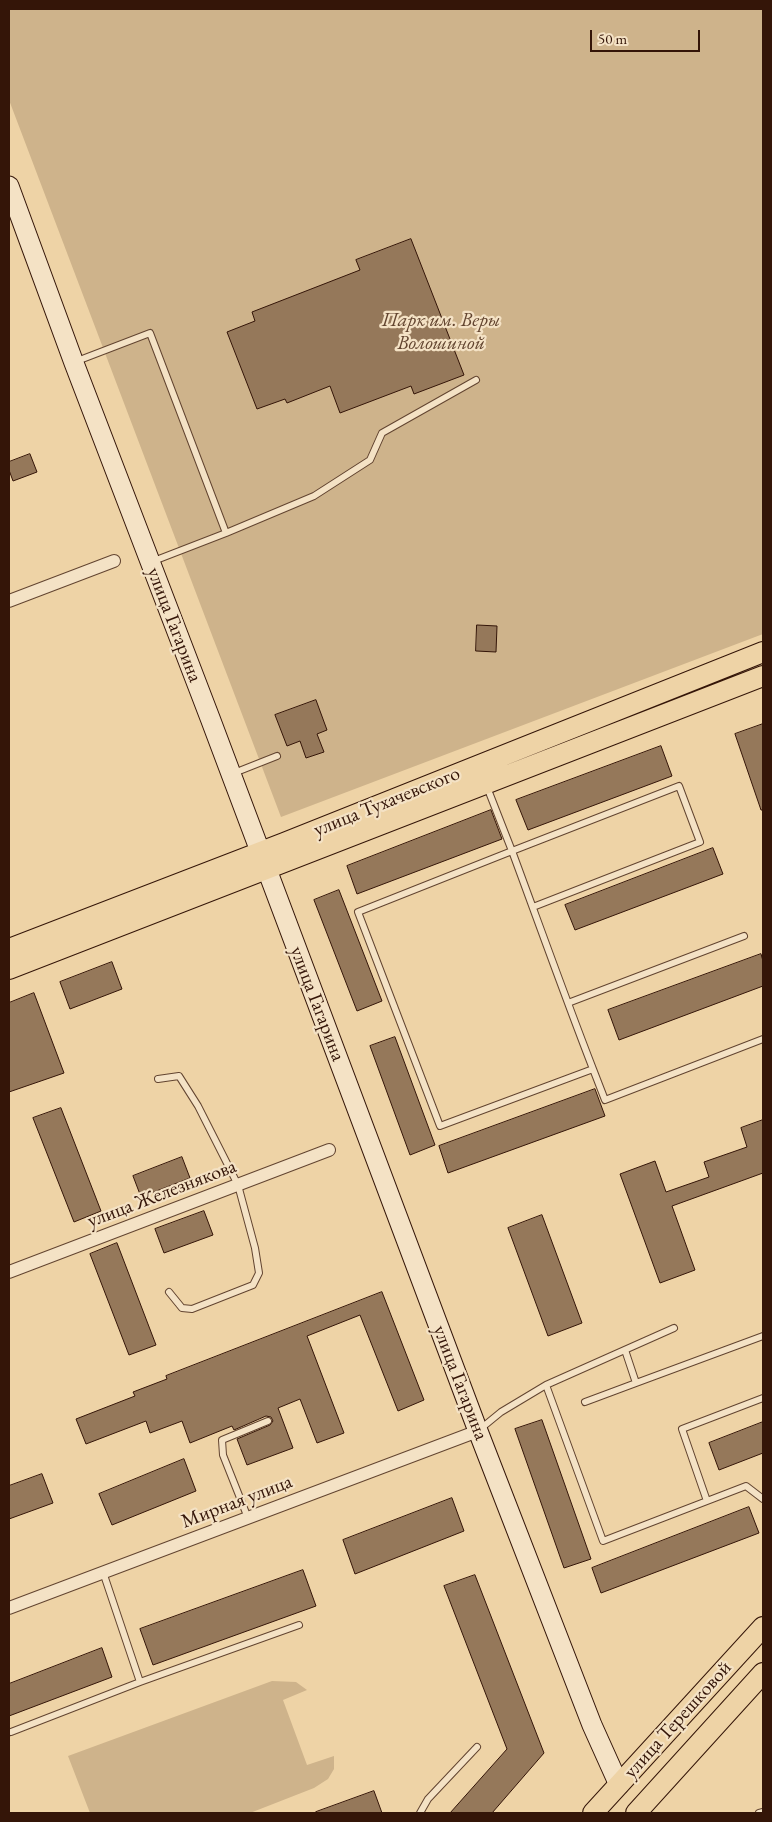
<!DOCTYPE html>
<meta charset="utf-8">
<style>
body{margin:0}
#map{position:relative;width:772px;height:1822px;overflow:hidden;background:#eed3a6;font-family:"EB Garamond",serif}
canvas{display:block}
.frame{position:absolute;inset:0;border:10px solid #341508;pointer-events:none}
.scale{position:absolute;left:590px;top:30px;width:110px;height:22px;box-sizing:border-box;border:2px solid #341508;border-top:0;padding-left:6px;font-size:15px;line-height:18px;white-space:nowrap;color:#341508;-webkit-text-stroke:4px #f4e2c5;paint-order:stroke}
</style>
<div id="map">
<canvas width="772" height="1822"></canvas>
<div class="frame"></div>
<div class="scale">50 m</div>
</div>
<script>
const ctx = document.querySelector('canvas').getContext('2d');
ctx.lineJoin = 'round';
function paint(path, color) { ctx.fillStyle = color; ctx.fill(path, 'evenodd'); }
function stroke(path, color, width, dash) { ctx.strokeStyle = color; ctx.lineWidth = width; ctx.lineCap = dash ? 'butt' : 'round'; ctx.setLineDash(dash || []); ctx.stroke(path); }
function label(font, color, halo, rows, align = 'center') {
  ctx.font = font + ' "EB Garamond",serif'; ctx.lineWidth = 4.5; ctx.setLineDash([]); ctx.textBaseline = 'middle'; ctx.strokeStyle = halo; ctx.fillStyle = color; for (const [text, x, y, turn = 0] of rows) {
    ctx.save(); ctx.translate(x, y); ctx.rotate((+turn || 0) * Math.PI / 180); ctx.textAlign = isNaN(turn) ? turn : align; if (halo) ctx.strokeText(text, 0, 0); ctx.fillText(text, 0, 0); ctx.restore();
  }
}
const green = new Path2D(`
 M9 9H763V634L281 817 9 100Z
 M272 1681 296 1682 307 1690 283 1700 307 1765 334 1756V1769L328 1779 314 1788 250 1813H90L68 1756Z`);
const building = new Path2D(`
 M411 239 464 375 414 394 411 386 340 413 330 386 287 403 285 399 257 409 227 332 255 321 252 312 360 270 356 260Z
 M30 454 37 472 13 481 9 470V462Z
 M477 625 497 626 496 652 476 651Z
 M316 700 327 730 317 734 324 752 306 758 300 741 287 746 275 715Z
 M763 724V810H761L735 734Z
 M661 746 672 776 528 830 516 800Z
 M491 810 502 839 357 894 347 866Z
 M713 848 723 874 575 930 565 905Z
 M339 890 382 1001 357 1011 314 900Z
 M761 954 763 961V986L619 1040 608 1010Z
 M112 962 122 989 70 1009 60 982Z
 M34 993 64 1073 9 1092V1003Z
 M395 1037 435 1145 410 1155 370 1046Z
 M595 1089 605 1116 448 1173 439 1146Z
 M61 1108 101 1211 74 1222 33 1118Z
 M763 1120V1173L672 1206 695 1270 660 1283 620 1174 655 1161 666 1192 709 1177 704 1162 747 1147 741 1128Z
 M182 1157 190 1178 141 1197 133 1176Z
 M204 1211 213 1235 164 1253 155 1229Z
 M542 1215 582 1323 548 1336 508 1228Z
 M117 1243 156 1345 129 1355 90 1254Z
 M382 1292 424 1400 398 1411 360 1315 307 1336 344 1433 317 1443 300 1399 278 1408 293 1448 247 1465 237 1439 270 1425 273 1421 271 1417 266 1416 234 1430 232 1426 190 1443 182 1421 150 1433 146 1421 86 1444 76 1419 135 1396 133 1392 167 1379 166 1376Z
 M542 1420 591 1559 564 1568 515 1429Z
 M763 1422V1453L719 1470 709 1443Z
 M184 1459 196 1491 112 1525 99 1494Z
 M42 1474 53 1503 9 1519V1486Z
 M452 1498 464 1531 355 1574 343 1540Z
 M749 1507 759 1533 601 1593 592 1568Z
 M303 1570 316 1606 153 1665 140 1629Z
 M475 1575 544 1753 492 1813H450L507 1749 444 1586Z
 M102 1648 112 1677 9 1716V1684Z
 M374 1791 382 1813H317L316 1812Z`);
const lane = new Path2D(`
 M77 361 150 333 226 533 151 562
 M226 533 314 496 370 460 382 433 476 380
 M234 773 277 756
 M487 787 512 851 358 912 440 1126 593 1069C565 997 539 924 512 851L679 786 700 842 533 907
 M568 1003 744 936
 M593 1069 605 1100 763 1039
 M158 1079 179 1076 198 1106 238 1185 255 1248 259 1273 253 1285 192 1309 182 1308 169 1292
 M625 1350 636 1383 763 1336
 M546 1385 603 1541 746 1486 763 1499
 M585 1402 636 1383
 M479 1430 501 1412 546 1385 674 1328
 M707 1501 682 1429 763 1398
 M248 1518 223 1455 222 1440 268 1421
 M140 1682 299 1625
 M11 1732 140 1682 103 1572
 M420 1813 428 1799 477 1747
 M759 1813 763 1812`);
const street = new Path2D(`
 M9 601 114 561
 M9 1272 329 1150
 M9 1608 478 1431`);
const secondary = new Path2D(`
 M9 186 74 363 210 718 478 1431 592 1725 619 1785`);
const primary = new Path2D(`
 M9 949 284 843 763 652
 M9 969 763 676
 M593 1813 763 1627
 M636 1813 763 1673`);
const parkNames = [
 ["Парк им. Веры",441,321],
 ["Волошиной",441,344]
];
const streetNames = [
 ["улица Гагарина",174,625,69],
 ["улица Тухачевского",387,802,-22],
 ["улица Гагарина",317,1004,69],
 ["улица Железнякова",162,1194,-21],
 ["улица Гагарина",460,1383,69],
 ["Мирная улица",237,1502,-21],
 ["улица Терешковой",678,1720,-48]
];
paint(green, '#ceb38b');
paint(building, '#95785a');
stroke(building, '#341508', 1);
stroke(lane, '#624430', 8);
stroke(street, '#624430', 14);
stroke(secondary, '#341508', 21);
stroke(primary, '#341508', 22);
stroke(lane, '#f4e2c5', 6);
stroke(street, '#f4e2c5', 12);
stroke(secondary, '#f4e2c5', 19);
stroke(primary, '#eed3a6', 20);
label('italic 20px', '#62442f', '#f4e2c5', parkNames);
label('20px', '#341508', '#f4e2c5', streetNames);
</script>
